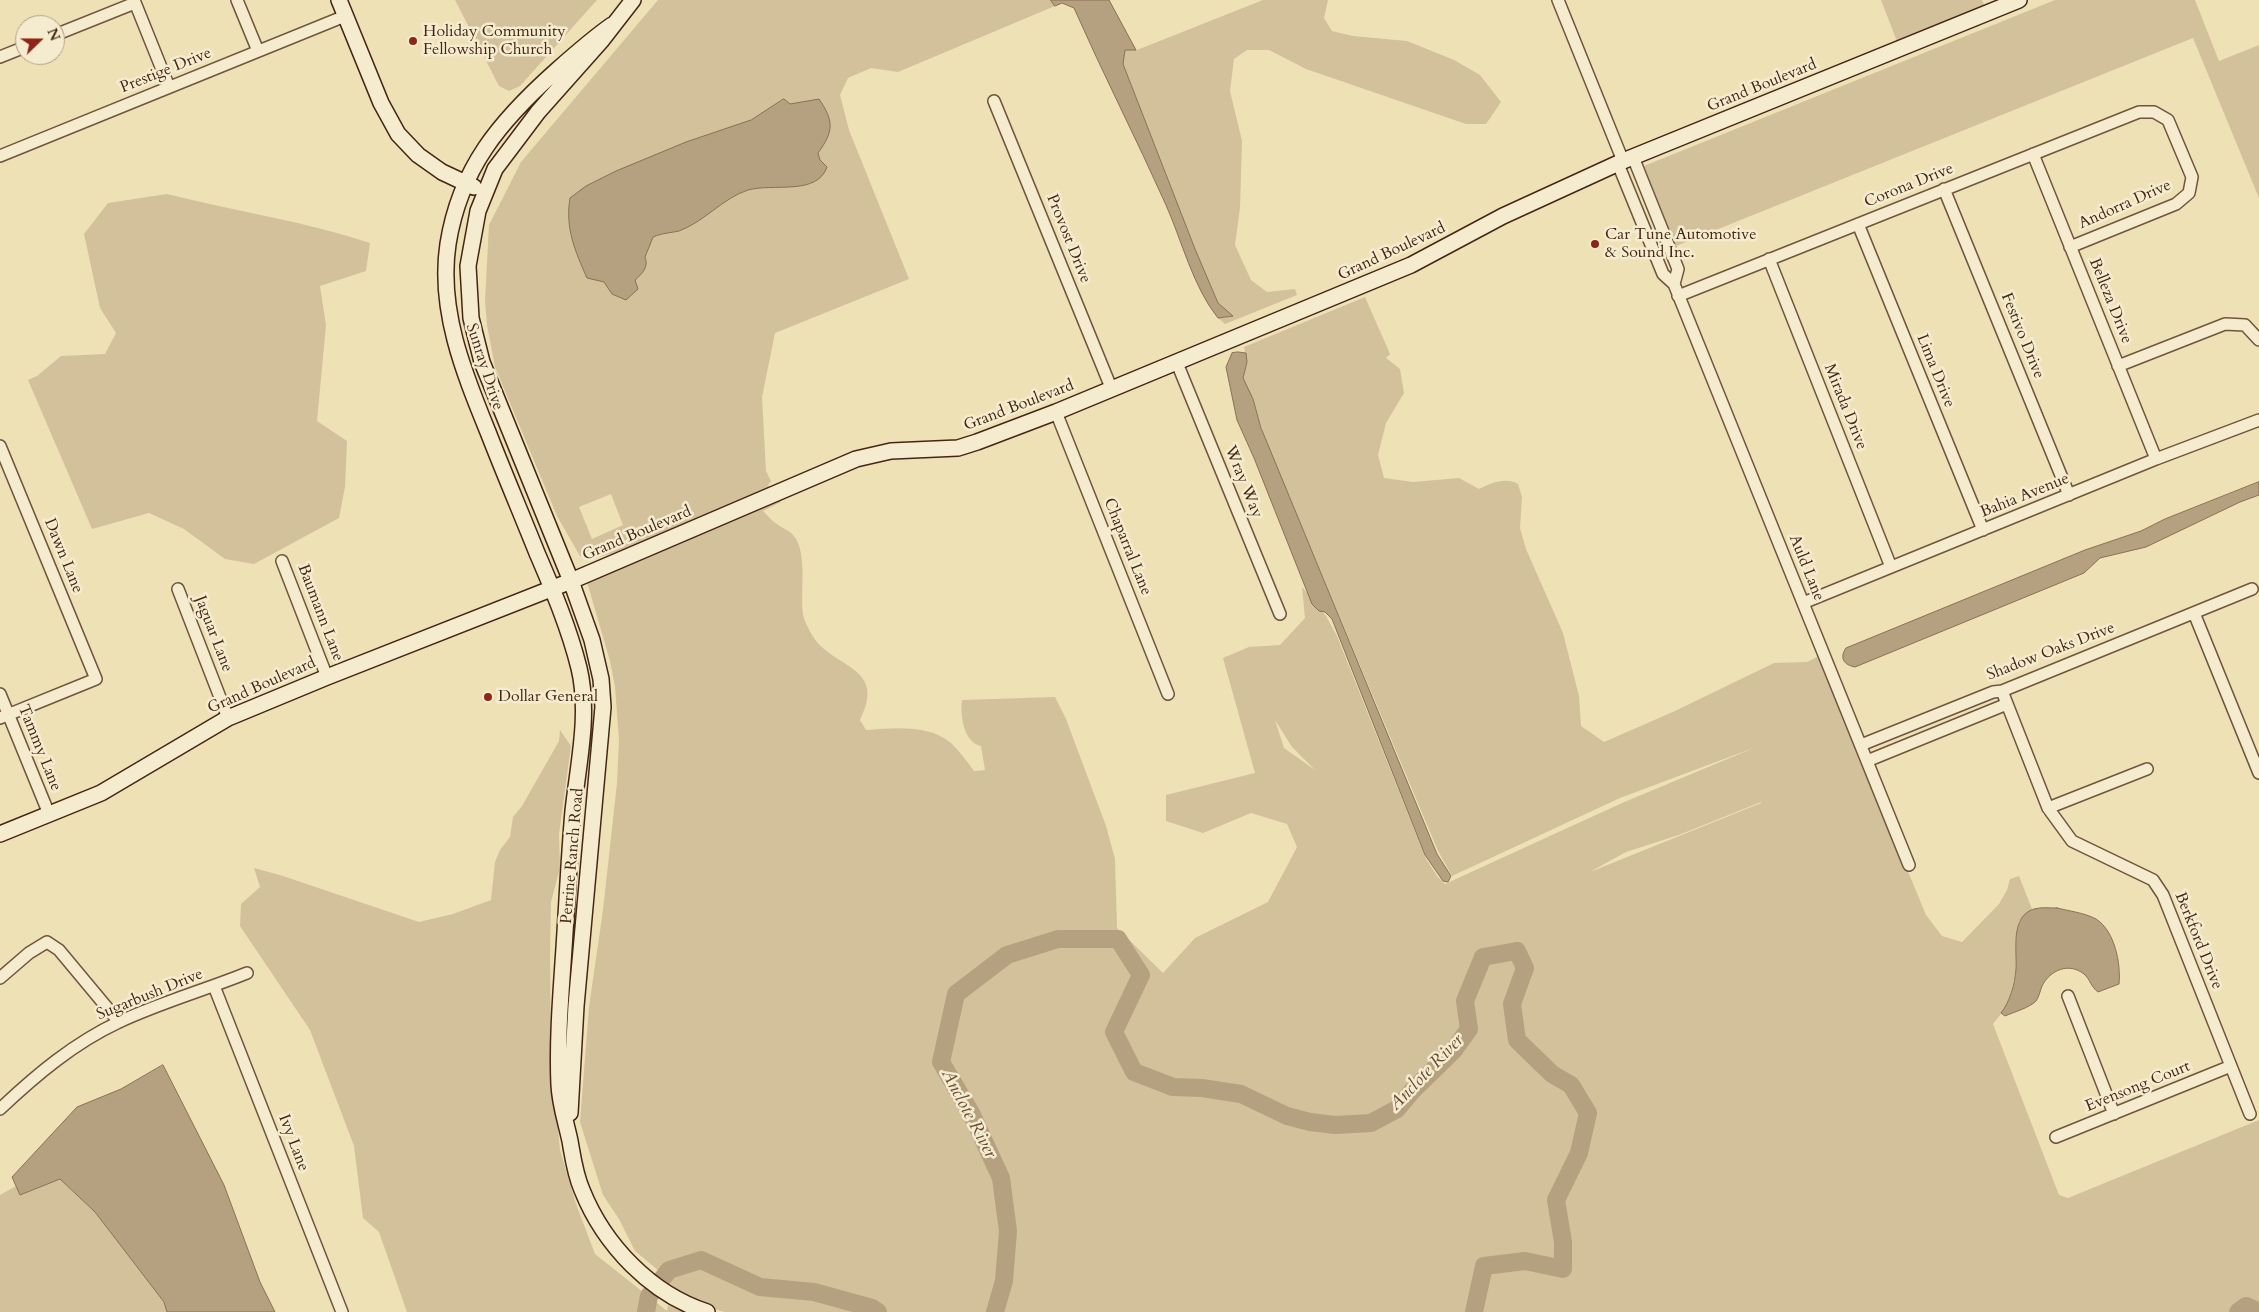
<!DOCTYPE html>
<style>
body{margin:0}
#map{position:relative;width:2259px;height:1312px;overflow:hidden;background:#efe1b6;font-family:Cardo,serif}
canvas{display:block}
.north{position:absolute;left:15px;top:15px;width:50px;height:50px;box-sizing:border-box;background:#f5ecd0;border:1px solid #ae9d85;border-radius:50%;rotate:68deg;font-size:14px;font-weight:700;line-height:20px;text-align:center;color:#442615}
.north::after{content:'';display:block;margin:auto;width:18px;height:22px;background:#8f2418;clip-path:polygon(50% 0,100% 100%,50% 72%,0 100%)}
</style>
<div id="map">
<canvas width="2259" height="1312"></canvas>
<div class="north">N</div>
</div>
<script>
const ctx = document.querySelector('canvas').getContext('2d');
ctx.lineJoin = 'round';
function paint(path, color) { ctx.fillStyle = color; ctx.fill(path, 'evenodd'); }
function stroke(path, color, width, dash) { ctx.strokeStyle = color; ctx.lineWidth = width; ctx.lineCap = dash ? 'butt' : 'round'; ctx.setLineDash(dash || []); ctx.stroke(path); }
function label(font, color, halo, rows, align = 'center') {
  ctx.font = font + ' Cardo,serif'; ctx.lineWidth = 5; ctx.setLineDash([]); ctx.textBaseline = 'middle'; ctx.strokeStyle = halo; ctx.fillStyle = color; for (const [text, x, y, turn = 0] of rows) {
    ctx.save(); ctx.translate(x, y); ctx.rotate((+turn || 0) * Math.PI / 180); ctx.textAlign = isNaN(turn) ? turn : align; if (halo) ctx.strokeText(text, 0, 0); ctx.fillText(text, 0, 0); ctx.restore();
  }
}
const green = new Path2D(`
 M455 0H597L520 86 509 91 499 86Z
 M658 0H1051L1055 6 898 72 871 68 848 78 840 95 849 130 909 279 775 333 762 397 766 471 771 481 768 485 772 490 633 547 593 559 580 556 557 516 495 367 487 325 485 301 489 225 521 162ZM611 494 623 525 592 539 579 507Z
 M1263 0H1328L1324 18 1332 31 1353 36 1407 41 1454 60 1480 75 1501 102 1486 124H1466L1306 69 1269 50H1247L1234 59 1230 91 1242 141 1240 208 1235 245 1251 280 1267 292 1295 289 1297 295 1225 324 1218 318 1232 316 1218 303 1195 249 1123 64 1125 50H1137Z
 M1881 0H1982L1985 7 1898 44Z
 M2055 0H2195L2219 61 2259 45V198L2193 38 1676 246 1644 166Z
 M167 194C234 211 304 221 370 243L366 271 320 286 326 325 317 421 347 441 345 487 339 518 254 564 225 559 184 529 149 513 92 529 28 380 37 376 61 356 105 354 116 333 100 308 84 234 108 203Z
 M1365 297 1390 354 1386 358 1400 369 1404 393 1386 423 1378 455 1384 478 1413 482 1459 478 1479 489C1491 483 1506 477 1518 484L1522 497 1520 528 1526 549 1563 633 1579 696 1581 726 1604 742 1675 711 1774 663 1807 662 1819 656 1926 915 1942 936 1962 942 1999 904 2007 890 2010 879 2019 876 2032 909 2019 921 2015 945 2016 970 2008 1005 1993 1024 2059 1195 2068 1198 2259 1120V1312H724L699 1304 670 1288 671 1281 635 1251 619 1219 603 1195 580 1122 589 1007 603 910 617 783 619 740 615 687 610 661 587 582 685 542 683 538 778 498 781 502 763 511C768 516 772 521 777 524 782 528 789 530 793 535 808 550 800 594 803 614 804 621 809 629 812 635 832 669 888 665 860 720L866 730C893 728 929 724 951 743 959 751 967 761 974 771L985 770 981 746C963 742 960 714 962 700L1055 697 1066 719 1106 826 1115 859 1117 928 1163 973 1195 938 1268 902 1297 847 1287 824 1251 813 1203 833 1166 821V795L1255 773 1223 658 1249 647 1280 645 1305 618 1302 587 1326 616 1337 636 1426 859 1438 877 1445 884 1622 803 1756 747 1620 798 1452 876 1438 851 1265 439 1253 399 1244 384 1243 378 1247 362 1244 347ZM1275 720 1292 747 1315 770 1284 748ZM1761 802V803L1590 872 1626 852 1679 835Z
 M560 730 571 746 559 834 560 868 551 902 550 955 551 1056 560 1150 576 1204 595 1254 667 1311 669 1300 692 1312H407L379 1232 363 1218 354 1146 310 1030 240 926 241 904 260 887 254 868 283 876 419 922 453 914 491 900 495 862 500 850 510 837 513 817 522 806 559 741Z
 M60 1179 95 1212 164 1302 167 1312H0V1195L16 1186 20 1195Z`);
const water = new Path2D(`
 M1051 0H1109L1136 50H1125L1123 64 1195 249 1218 303 1233 316 1218 318C1193 287 1182 241 1166 205 1136 138 1103 74 1074 8L1062 3 1055 6Z
 M784 99 790 104 819 99C834 121 834 131 818 153L820 160 827 167C817 196 773 183 748 190 723 198 704 222 679 231 670 233 662 233 653 237L645 257C649 267 642 274 635 280L638 289 626 300 612 294 604 282 587 278C575 251 565 228 570 198L586 186 616 171 686 142 751 120Z
 M1238 352 1246 353 1247 362 1243 378 1253 399 1261 428 1437 854 1451 876 1448 882 1443 881 1425 855 1332 619 1325 612 1319 611 1312 604 1254 458 1237 420 1226 367 1232 353Z
 M2259 482V495L2240 502 2146 547 2100 558 2084 573 1855 667C1844 665 1839 658 1846 648L2085 550 2141 531 2165 519Z
 M2057 908C2069 911 2085 913 2096 919 2115 931 2121 964 2119 984L2098 992C2091 987 2090 979 2084 974 2069 962 2050 970 2042 986 2040 991 2039 997 2036 1001 2029 1008 2014 1012 2005 1016L2001 1013C2010 1002 2015 983 2016 969 2017 951 2010 916 2034 909 2041 907 2050 908 2057 908Z
 M163 1065 224 1185 260 1282 275 1312H167L164 1302 95 1212 60 1179 20 1195 12 1177 77 1107 121 1089Z`);
const river = new Path2D(`
 M646 1312 649 1296 669 1270 701 1260 760 1287 814 1292 872 1308 878 1312
 M995 1312 1004 1281 1008 1231 1001 1178 971 1113 941 1062 956 994 1007 955 1058 939H1118L1141 975 1114 1032 1134 1072 1173 1087 1202 1088 1241 1094 1287 1116 1310 1122 1335 1125 1371 1123 1397 1109 1413 1090 1454 1050 1469 1029 1465 1001 1483 957 1517 951 1525 968 1512 1004 1517 1040 1552 1074 1571 1085 1588 1113 1579 1153 1556 1200 1563 1242V1269L1525 1261 1484 1266 1474 1312
 M2238 1312 2246 1306 2259 1312`);
const street = new Path2D(`
 M134 0 169 87
 M237 0 258 51
 M1558 0 1623 161
 M55 35 135 3
 M0 57 25 47
 M994 101 1112 390
 M2033 154 2156 459
 M0 156 345 16
 M1633 157 1678 269 1674 284
 M1618 164 1663 274 1674 284 1909 865
 M1944 189 2069 495
 M1858 224 1983 530
 M1769 259 1891 567
 M1678 296 2139 112H2154L2168 120 2192 177 2189 193 2176 204 2070 247
 M1177 363 1280 614
 M2118 366 2225 324 2245 325 2259 340
 M1056 412 1168 694
 M0 446 96 679 0 718
 M282 561 327 677
 M178 589 228 718
 M1803 603 2156 459 2259 420
 M2194 613 2259 773
 M2002 691 2048 808 2072 841 2153 880 2163 895 2250 1114
 M0 694 49 814
 M1861 745 1993 692 2002 691 2252 589
 M1867 761 2007 704
 M2048 808 2147 769
 M0 978 29 953 47 942 59 950 119 1022
 M214 986 342 1312
 M2068 996 2114 1114
 M0 1109C36 1075 74 1043 119 1022 159 1003 205 990 247 973
 M2056 1137 2231 1066`);
const secondary = new Path2D(`
 M339 0 381 103 398 134 418 155 442 172 474 187
 M612 25C592 39 574 55 556 71 500 121 460 168 448 244 438 310 464 373 488 432 504 473 521 513 537 553 553 590 569 628 579 668 590 714 578 765 573 811 569 857 567 903 564 948 561 994 557 1039 559 1085 560 1105 566 1122 570 1141 573 1158 575 1174 582 1190 604 1245 651 1294 707 1312
 M0 834 101 793 228 718 327 677 571 581 856 459 891 451 958 448 977 442 1056 412 1411 265 1503 216 1623 161 2019 0
 M570 1113 576 1006 603 707 601 679 592 640 571 581 482 362 471 318 468 266 478 211 495 169 538 112 602 40 633 0`);
const markers = [
 [413,41,5,"#8f2418"],
 [1595,244,5,"#8f2418"],
 [488,697,5,"#8f2418"]
];
const poiNames = [
 ["Holiday Community",423,32],
 ["Fellowship Church",423,50],
 ["Car Tune Automotive",1605,235],
 ["& Sound Inc.",1605,253],
 ["Dollar General",498,697]
];
const streetNames = [
 ["Prestige Drive",166,71,-22],
 ["Grand Boulevard",1762,86,-22],
 ["Corona Drive",1909,186,-22],
 ["Andorra Drive",2125,205,-24],
 ["Provost Drive",1068,239,68],
 ["Grand Boulevard",1392,252,-25],
 ["Belleza Drive",2110,301,68],
 ["Festivo Drive",2022,336,68],
 ["Sunray Drive",484,367,72],
 ["Lima Drive",1935,371,68],
 ["Grand Boulevard",1019,406,-21],
 ["Mirada Drive",1845,407,68],
 ["Wray Way",1243,482,68],
 ["Bahia Avenue",2025,496,-22],
 ["Grand Boulevard",637,534,-23],
 ["Chaparral Lane",1127,547,68],
 ["Dawn Lane",63,556,68],
 ["Auld Lane",1806,568,68],
 ["Baumann Lane",320,613,69],
 ["Jaguar Lane",213,634,69],
 ["Shadow Oaks Drive",2051,652,-21],
 ["Grand Boulevard",262,686,-24],
 ["Tammy Lane",39,748,68],
 ["Perrine Ranch Road",573,856,-85],
 ["Berkford Drive",2198,941,68],
 ["Sugarbush Drive",150,995,-22],
 ["Evensong Court",2138,1087,-22],
 ["Ivy Lane",293,1143,69]
];
const waterNames = [
 ["Anclote River",1427,1073,-46],
 ["Anclote River",968,1114,62]
];
paint(green, '#d2c19b');
paint(water, '#b5a17f');
stroke(water, '#887055', 1);
stroke(river, '#b5a17f', 18);
stroke(street, '#6f553d', 14);
stroke(secondary, '#442615', 18);
stroke(street, '#f5ecd0', 11);
stroke(secondary, '#f5ecd0', 15);
for (const [x, y, r, color] of markers) { const dot = new Path2D(); dot.arc(x, y, r, 0, 2 * Math.PI); ctx.fillStyle = color; ctx.fill(dot); stroke(dot, '#f5ecd0', 2); }
label('16px', '#442615', '#f5ecd0', poiNames, 'left');
label('16px', '#442615', '#f5ecd0', streetNames);
label('italic 18px', '#664b35', '#f5ecd0', waterNames);
</script>
